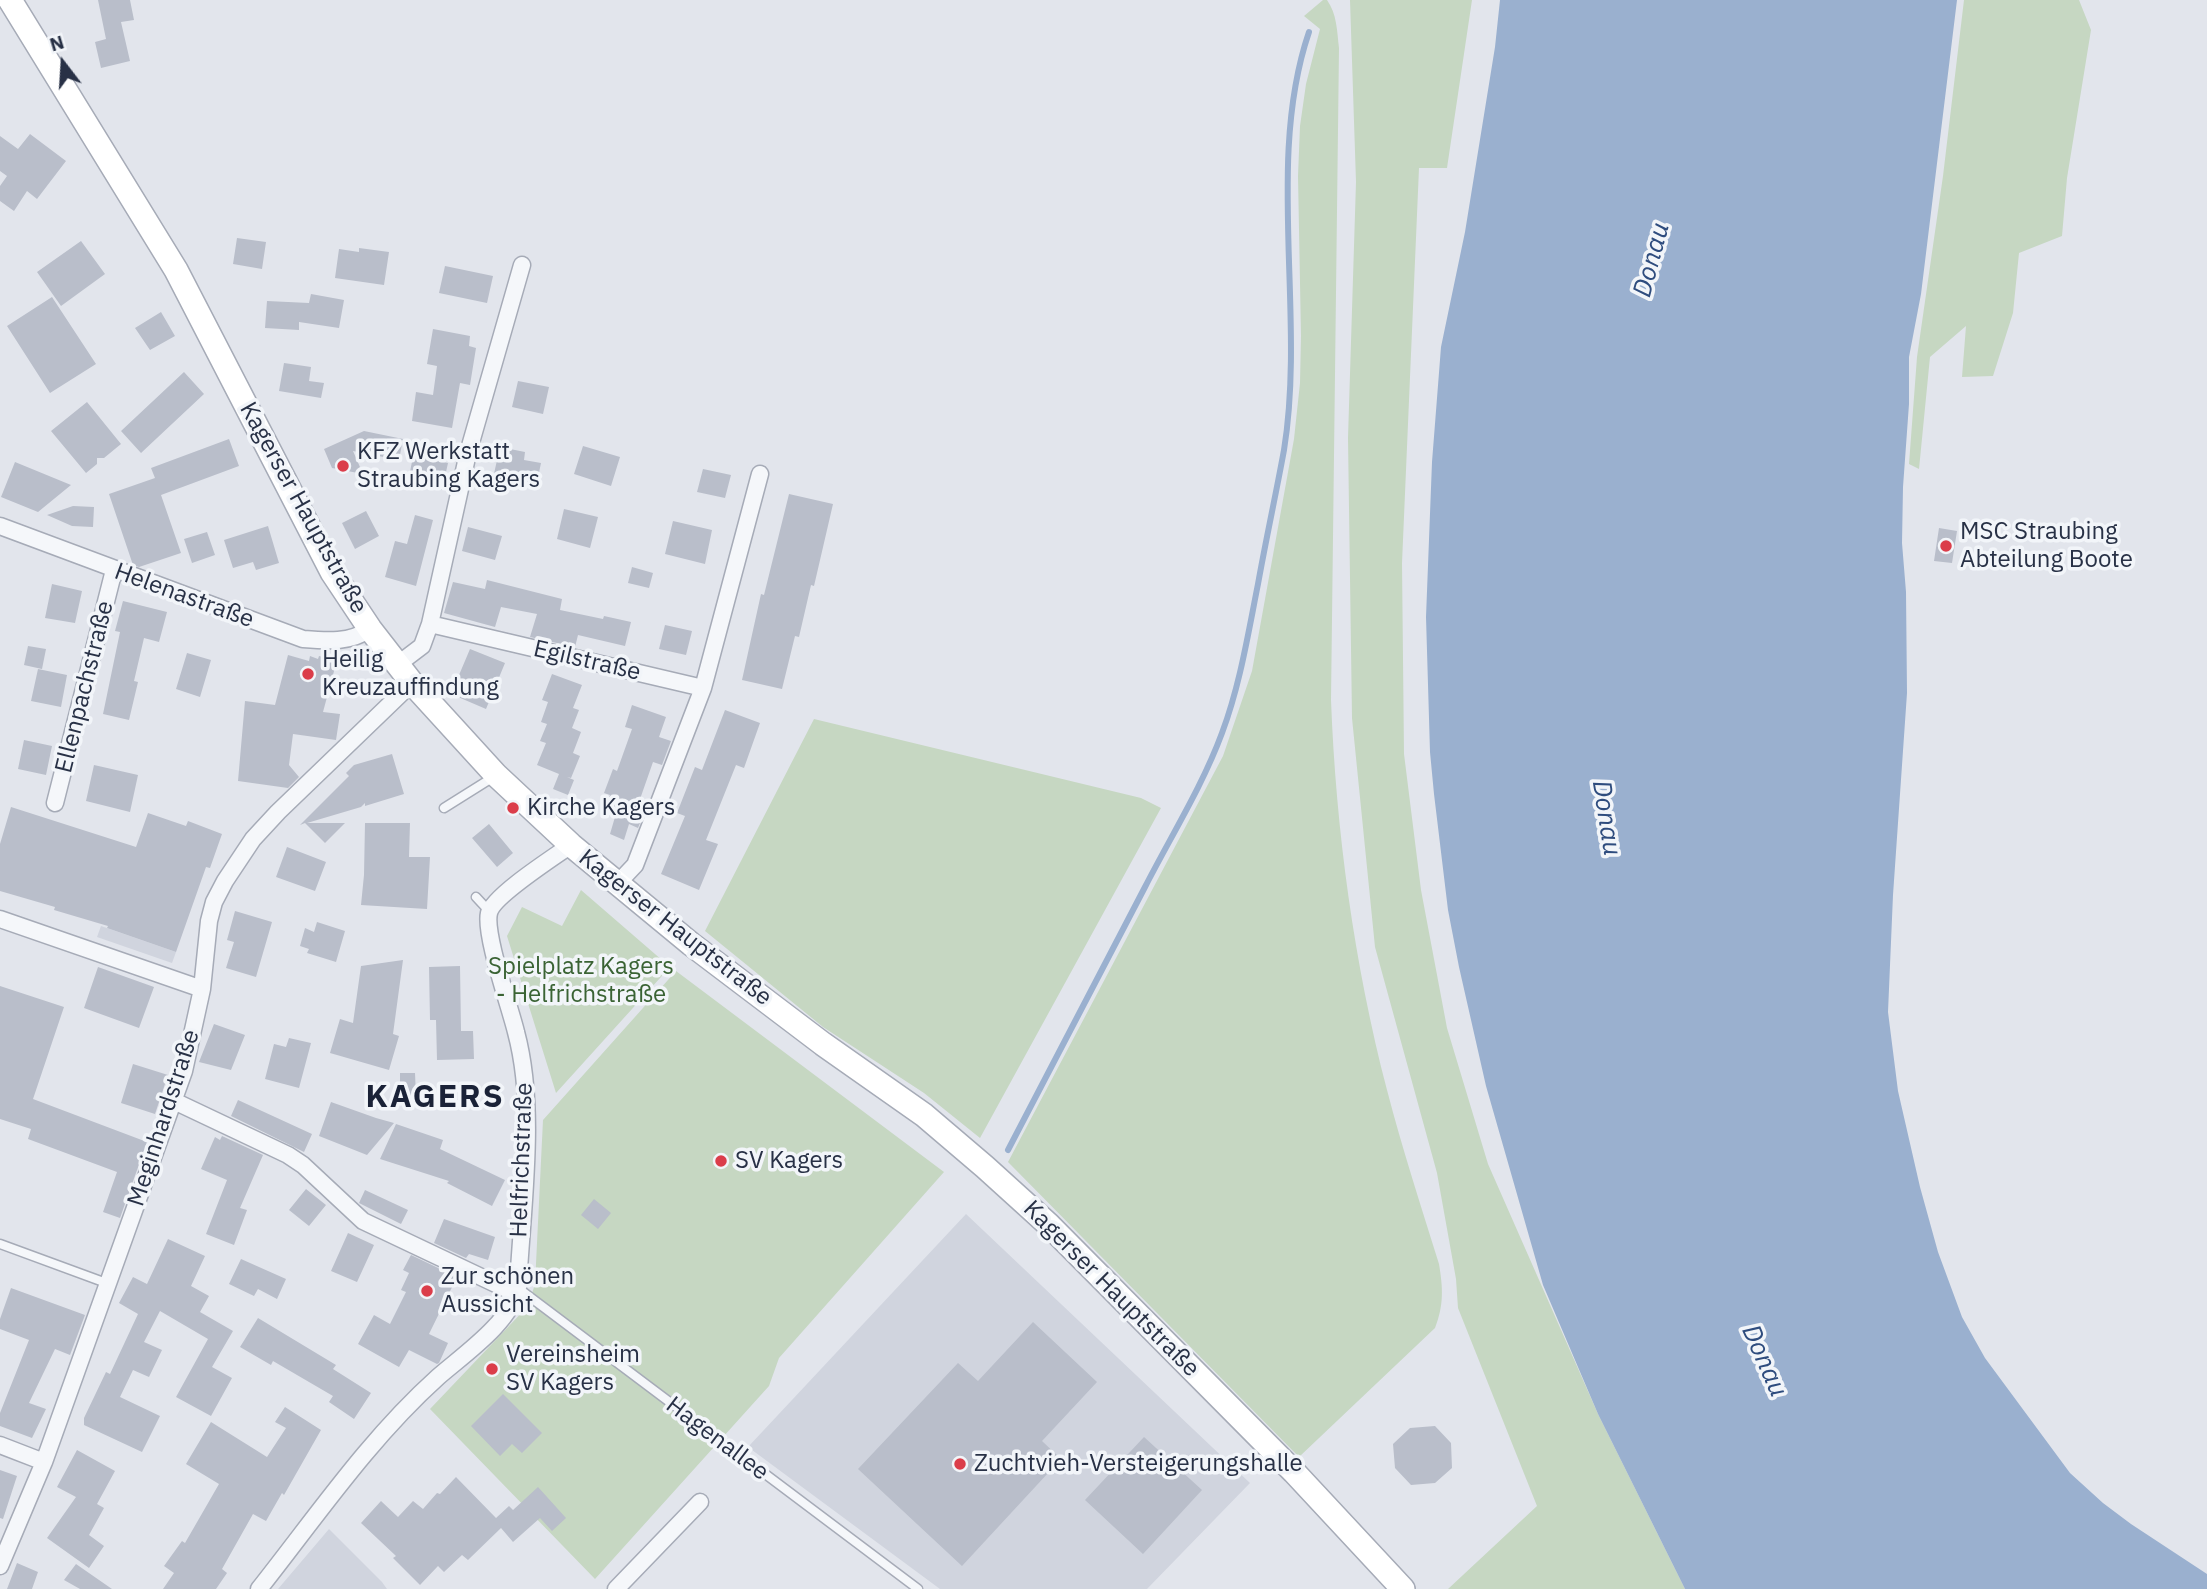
<!DOCTYPE html>
<meta charset="utf-8">
<style>
body{margin:0}
#map{position:relative;width:2207px;height:1589px;overflow:hidden;background:#e2e5ec;font-family:"IBM Plex Sans",sans-serif}
canvas{display:block}
.north{position:absolute;left:28px;top:28px;width:70px;height:70px;-webkit-text-stroke:5px #f2f5f9;paint-order:stroke;rotate:343deg;font-size:19px;font-weight:700;line-height:28px;text-align:center;color:#283146}
.north::after{content:'';display:block;margin:auto;width:24px;height:32px;background:#283146;clip-path:polygon(50% 0,100% 100%,50% 72%,0 100%)}
</style>
<div id="map">
<canvas width="2207" height="1589"></canvas>
<div class="north">N</div>
</div>
<script>
const ctx = document.querySelector('canvas').getContext('2d');
ctx.lineJoin = 'round';
function paint(path, color) { ctx.fillStyle = color; ctx.fill(path, 'evenodd'); }
function stroke(path, color, width, dash) { ctx.strokeStyle = color; ctx.lineWidth = width; ctx.lineCap = dash ? 'butt' : 'round'; ctx.setLineDash(dash || []); ctx.stroke(path); }
function label(font, color, halo, rows, align = 'center') {
  ctx.font = font + ' "IBM Plex Sans",sans-serif'; ctx.lineWidth = 7; ctx.setLineDash([]); ctx.textBaseline = 'middle'; ctx.strokeStyle = halo; ctx.fillStyle = color; for (const [text, x, y, turn = 0] of rows) {
    ctx.save(); ctx.translate(x, y); ctx.rotate((+turn || 0) * Math.PI / 180); ctx.textAlign = isNaN(turn) ? turn : align; if (halo) ctx.strokeText(text, 0, 0); ctx.fillText(text, 0, 0); ctx.restore();
  }
}
const built = new Path2D(`
 M101 926 176 952 172 963 97 937Z
 M966 1214 1250 1483 1147 1589H940L748 1447Z
 M329 1529 382 1582 387 1589H278Z`);
const green = new Path2D(`
 M1323 0H1327C1337 14 1337 31 1339 48L1331 700C1336 831 1354 963 1387 1090 1402 1148 1421 1206 1439 1264 1443 1288 1444 1305 1435 1328L1299 1457 1008 1162 1223 756 1252 671 1294 439 1300 383 1301 336 1298 176 1300 126 1306 84 1320 29 1304 16Z
 M1350 0H1472L1447 168H1419L1402 563 1404 754 1421 890 1447 1028 1488 1164 1598 1414 1685 1589H1448L1537 1506 1458 1308 1456 1279 1437 1173 1375 947 1352 718 1348 438 1356 182Z
 M1964 0H2079L2091 30 2067 178 2062 236 2019 253 2013 313 1993 376 1962 377 1966 326 1930 357 1919 469 1909 464 1917 357 1943 176Z
 M814 719 1141 798 1161 808 980 1138 924 1093 823 1027 705 931Z
 M581 890 670 967 556 1093 507 936 522 907 562 926Z
 M676 971 944 1172 779 1358 769 1386 595 1579 430 1409 528 1306 535 1284 543 1120Z`);
const water = new Path2D(`
 M1500 0H1957L1921 294 1909 357V404L1903 487 1902 543 1906 592 1907 693 1893 895 1888 1012 1898 1091 1920 1187 1938 1252 1962 1317 1985 1358 2070 1473 2103 1503 2131 1524 2207 1574V1589H1685L1598 1414 1543 1285 1486 1086 1459 967 1448 910 1434 794 1430 752 1426 617 1432 462 1441 347 1465 232 1495 47Z`);
const stream = new Path2D(`
 M1008 1150C1054 1062 1099 974 1145 887 1171 836 1202 787 1222 733 1240 685 1248 634 1258 584 1266 539 1276 494 1284 450 1306 314 1265 161 1309 32`);
const building = new Path2D(`
 M98 0H130L134 20 121 22 130 61 101 68 95 42 106 39Z
 M30 134 66 161 37 199 27 191 14 211 0 201V186L7 176 0 171V136L18 149Z
 M237 238 266 242 262 269 233 264Z
 M81 241 105 274 61 306 37 272Z
 M359 248 389 252 384 285 335 278 339 249 359 252Z
 M445 266 493 276 487 303 439 293Z
 M311 294 344 300 339 328 299 322V330L265 328 267 301 309 303Z
 M52 297 96 364 50 393 7 326Z
 M161 312 175 336 150 350 135 328Z
 M433 329 470 336 469 346 476 348 470 385 460 383 452 428 412 421 416 392 433 395 437 366 427 364Z
 M284 363 311 367 309 381 324 383 321 398 279 391Z
 M184 372 204 394 141 453 121 431Z
 M518 381 549 387 543 414 512 407Z
 M87 402 121 444 104 458H97V464L86 473 51 431Z
 M364 431 403 439 399 460 353 451 363 474 332 468 324 449Z
 M229 439 239 466 161 495 181 553 139 567 133 565 109 494 155 478 151 468Z
 M583 446 620 457 611 486 574 474Z
 M500 447 525 452 524 460 541 463 536 487 493 478Z
 M413 456 448 463 442 490 408 483Z
 M15 462 71 485 38 512 1 497Z
 M703 469 731 475 725 498 697 492Z
 M789 494 833 504 814 586 811 585 799 637 795 636 782 689 742 680 761 594 764 595Z
 M73 506 94 507 93 527 72 526 47 515Z
 M564 509 598 517 590 548 557 539Z
 M366 511 379 536 355 549 342 523Z
 M415 515 433 520 416 586 385 577 395 541 407 544Z
 M673 521 712 530 705 564 665 554Z
 M268 526 279 563 256 570 253 562 233 568 224 540Z
 M468 527 502 536 495 560 462 551Z
 M1939 528 1957 531 1952 563 1934 561Z
 M207 532 215 555 192 563 184 539Z
 M632 567 653 573 649 588 628 583Z
 M487 580 562 599 560 610 603 619 604 616 631 622 625 646 578 635 575 647 530 637 537 614 501 607 495 627 444 613 453 582 485 589Z
 M52 584 82 591 75 623 45 618Z
 M123 601 167 612 159 642 144 638 134 681 138 682 129 720 103 714 120 632 115 631Z
 M665 625 692 631 686 655 659 649Z
 M28 646 46 649 42 669 24 665Z
 M470 649 505 663 486 709 451 694Z
 M187 653 211 660 200 697 176 689Z
 M288 655 309 661 310 656 318 659 319 656 337 660 323 712 340 714 336 740 293 734 289 765 299 777 288 788 238 781 245 701 275 705Z
 M38 669 67 675 61 707 31 701Z
 M552 674 582 685 573 708 579 710 572 728 581 732 573 753 580 756 571 778 567 777 574 780 568 795 553 789 559 774 537 765 546 743 540 741 547 724 541 722 548 702 542 700Z
 M632 705 666 717 659 737 671 741 662 765 653 762 639 802 647 805 638 828 629 824 624 840 610 834 615 817 604 813 610 795 604 793 613 769 617 771 632 729 625 727Z
 M725 710 760 723 744 768 736 765 706 840 718 844 699 890 661 874 685 816 677 813 695 767 702 770Z
 M24 740 52 746 46 775 18 769Z
 M392 754 404 794 365 806V803L361 807 307 823H345L325 843 305 823 300 825 349 776 346 773 354 765Z
 M94 765 138 775 130 812 86 801Z
 M11 807 136 847 148 813 186 826 188 821 222 834 210 868 206 867 176 952 107 928 108 926 54 910 55 907 0 891V844Z
 M365 823H410L409 857H430L427 909 361 905 364 875Z
 M489 824 513 853 497 867 472 838Z
 M287 847 326 862 315 891 276 877Z
 M235 911 272 922 256 977 226 968 234 942 227 940Z
 M317 922 345 931 336 962 307 953 309 949 300 946 305 928 314 932Z
 M403 960 393 1034 399 1036 389 1070 330 1053 340 1019 353 1023 361 966Z
 M460 966 461 1031H473L474 1059 437 1060 436 1020H430L429 967Z
 M98 967 154 987 139 1028 84 1008Z
 M0 986 64 1007 33 1099 147 1142 120 1218 103 1212 117 1172 28 1139 31 1129 0 1119Z
 M214 1024 245 1035 231 1070 199 1062Z
 M289 1038 311 1043 299 1088 265 1079 274 1044 286 1047Z
 M133 1064 168 1075 155 1114 121 1103Z
 M400 1073H415L416 1096H400Z
 M238 1100 312 1134 304 1152 231 1116Z
 M331 1102 376 1118 394 1123 367 1155 319 1136Z
 M396 1124 443 1140 440 1149 505 1180 492 1206 447 1183 449 1181 380 1159Z
 M222 1136 263 1155 240 1208 247 1210 234 1245 206 1234 227 1180 201 1169 215 1137 220 1140Z
 M306 1189 326 1205 309 1226 289 1210Z
 M365 1190 408 1210 401 1224 359 1203Z
 M594 1199 611 1213 598 1229 581 1215Z
 M444 1219 495 1237 488 1260 469 1254 466 1258 434 1243Z
 M348 1233 374 1245 357 1282 331 1271Z
 M168 1239 205 1256 191 1286 209 1296 200 1312 233 1331 212 1367 232 1378 211 1416 176 1397 208 1339 160 1311 144 1342 162 1350 149 1377 133 1370 120 1397 160 1416 142 1452 84 1425V1418L106 1372 110 1374 138 1314 119 1303 133 1277 147 1284Z
 M411 1255 457 1277 429 1334 448 1343 439 1363 437 1364 409 1350 399 1367 358 1344 374 1315 390 1324 406 1292 401 1290 409 1273 403 1270Z
 M241 1259 286 1279 277 1299 258 1289 254 1296 229 1284Z
 M11 1288 85 1315 70 1355 55 1349 29 1403 46 1409 32 1438 0 1426V1413L29 1340 0 1329V1319Z
 M258 1318 336 1365 333 1369 371 1393 354 1419 329 1402 333 1396 273 1361 271 1365 240 1347Z
 M1033 1322 1097 1382 1042 1441 1061 1459 962 1566 858 1469 958 1363 978 1381Z
 M503 1394 542 1433 522 1453 512 1444 500 1456 471 1426Z
 M285 1407 321 1430 284 1495 282 1493 266 1521 253 1514 222 1569 227 1573 216 1589H163L174 1573 164 1566 182 1541 185 1543 219 1484 186 1464 211 1422 267 1457 286 1428 275 1422Z
 M1435 1426 1451 1443 1452 1468 1435 1483 1411 1485 1395 1468 1393 1444 1410 1428Z
 M1144 1437 1202 1490 1143 1554 1085 1500Z
 M77 1450 115 1471 97 1504 104 1508 89 1535 104 1546 89 1568 47 1538 76 1497 57 1487Z
 M0 1470 17 1476 3 1519 0 1518Z
 M456 1477 496 1518 509 1506 513 1510 538 1487 566 1518 552 1531 540 1518 513 1542 501 1528 468 1560 462 1555 444 1572 438 1566 420 1585 393 1558 396 1556 361 1523 381 1501 398 1517 413 1501 423 1509 437 1493 440 1494Z
 M17 1563 38 1572 32 1589H7Z
 M76 1564 112 1589H80L64 1580Z`);
const lane = new Path2D(`
 M444 808 495 776
 M476 897 489 911
 M0 1244 109 1284
 M518 1288 918 1589`);
const street = new Path2D(`
 M0 526 303 639C327 641 350 643 370 629
 M430 624 703 688
 M397 665 422 646 430 624 468 453 522 265
 M55 803 114 570
 M617 884 635 865 703 688 760 474
 M0 919 202 989
 M174 1101 288 1155 303 1165 363 1221 517 1294
 M0 1445 44 1462
 M0 1566 44 1462 184 1071 202 989 209 921 214 902 225 881 253 839 278 812 412 683
 M259 1589C316 1517 369 1439 438 1377 463 1355 512 1322 518 1287 522 1206 537 1110 516 1032 510 1007 484 934 489 913 493 896 554 857 571 845
 M616 1589 700 1502`);
const secondary = new Path2D(`
 M10 0 176 270 332 572 370 629 412 683 496 775 571 845 691 944 823 1044 924 1115 985 1167 1049 1225 1294 1472 1403 1589`);
const markers = [
 [343,466,7,"#db3d4a"],
 [1946,546,7,"#db3d4a"],
 [308,674,7,"#db3d4a"],
 [513,808,7,"#db3d4a"],
 [721,1161,7,"#db3d4a"],
 [427,1291,7,"#db3d4a"],
 [492,1369,7,"#db3d4a"],
 [960,1464,7,"#db3d4a"]
];
const poiNames = [
 ["KFZ Werkstatt",357,452],
 ["Straubing Kagers",357,480],
 ["MSC Straubing",1960,532],
 ["Abteilung Boote",1960,560],
 ["Heilig",322,660],
 ["Kreuzauffindung",322,688],
 ["Kirche Kagers",527,808],
 ["SV Kagers",735,1161],
 ["Zur schönen",441,1277],
 ["Aussicht",441,1305],
 ["Vereinsheim",506,1355],
 ["SV Kagers",506,1383],
 ["Zuchtvieh-Versteigerungshalle",974,1464]
];
const streetNames = [
 ["Kagerser Hauptstraße",303,508,61],
 ["Helenastraße",184,596,20],
 ["Egilstraße",587,661,13],
 ["Ellenpachstraße",85,687,-76],
 ["Kagerser Hauptstraße",675,928,38],
 ["Meginhardstraße",164,1118,-72],
 ["Helfrichstraße",522,1160,-88],
 ["Kagerser Hauptstraße",1111,1289,45],
 ["Hagenallee",717,1439,37]
];
const parkNames = [
 ["Spielplatz Kagers",581,967],
 ["- Helfrichstraße",581,995]
];
const waterNames = [
 ["Donau",1652,260,-75],
 ["Donau",1606,818,81],
 ["Donau",1764,1361,66]
];
const districtNames = [
 ["KAGERS",435,1098]
];
paint(built, '#d0d4de');
paint(green, '#c6d7c2');
paint(water, '#9ab0cf');
stroke(stream, '#9ab0cf', 6);
paint(building, '#b9beca');
stroke(lane, '#a6abb7', 11);
stroke(street, '#a6abb7', 19);
stroke(secondary, '#a6abb7', 26);
stroke(lane, '#f5f7fa', 8);
stroke(street, '#f5f7fa', 16);
stroke(secondary, '#fff', 23);
for (const [x, y, r, color] of markers) { const dot = new Path2D(); dot.arc(x, y, r, 0, 2 * Math.PI); ctx.fillStyle = color; ctx.fill(dot); stroke(dot, '#f2f5f9', 2.5); }
label('24px', '#283146', '#f2f5f9', poiNames, 'left');
label('24px', '#283146', '#f2f5f9', streetNames);
label('24px', '#3a6334', '#f2f5f9', parkNames);
label('italic 26px', '#2e4c7e', '#f2f5f9', waterNames);
ctx.letterSpacing = '2px';
label('bold 32px', '#1a2237', '#f2f5f9', districtNames);
ctx.letterSpacing = '0px';
</script>
